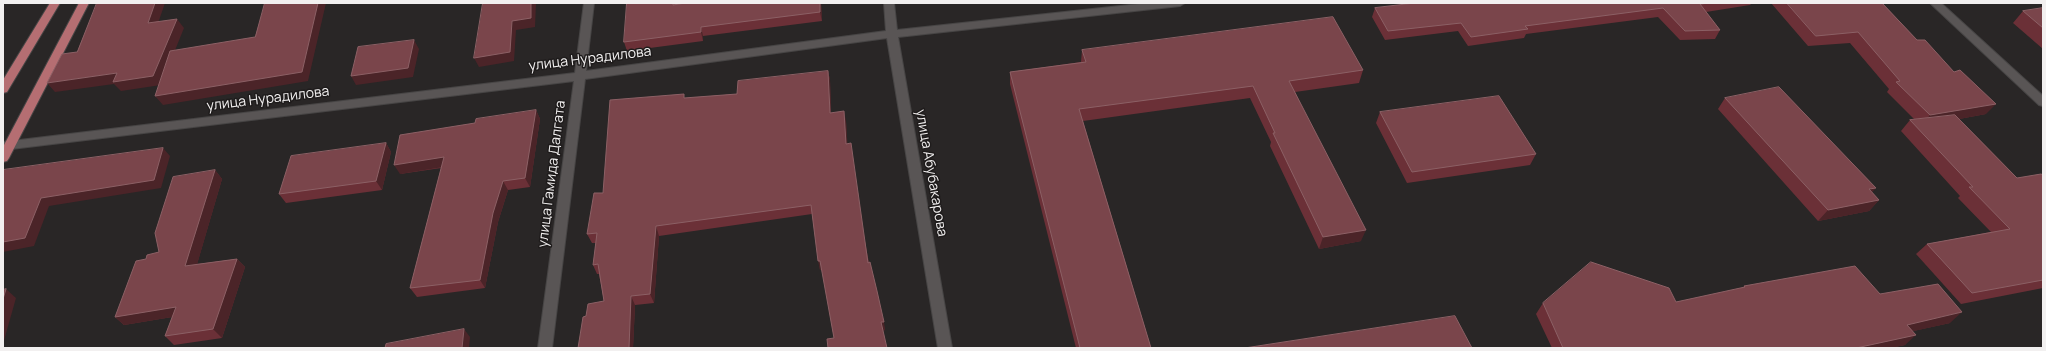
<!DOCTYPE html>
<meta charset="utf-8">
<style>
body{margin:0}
#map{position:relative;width:2046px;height:351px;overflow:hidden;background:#292626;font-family:Manrope,sans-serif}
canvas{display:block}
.frame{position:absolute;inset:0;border:4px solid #f2f0f0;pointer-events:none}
</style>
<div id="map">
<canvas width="2046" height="351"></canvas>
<div class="frame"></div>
</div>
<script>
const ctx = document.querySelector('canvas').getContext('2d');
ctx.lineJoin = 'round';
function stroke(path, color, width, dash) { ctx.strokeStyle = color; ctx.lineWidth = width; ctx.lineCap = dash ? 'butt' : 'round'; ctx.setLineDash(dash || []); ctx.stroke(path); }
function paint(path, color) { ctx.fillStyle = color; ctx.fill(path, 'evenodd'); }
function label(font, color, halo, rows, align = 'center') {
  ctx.font = font + ' Manrope,sans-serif'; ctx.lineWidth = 3; ctx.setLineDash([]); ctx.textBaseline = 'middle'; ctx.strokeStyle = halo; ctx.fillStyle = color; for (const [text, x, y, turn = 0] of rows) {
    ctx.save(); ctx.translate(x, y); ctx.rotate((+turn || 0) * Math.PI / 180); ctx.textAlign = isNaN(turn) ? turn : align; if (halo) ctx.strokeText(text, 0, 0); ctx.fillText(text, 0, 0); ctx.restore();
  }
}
const minor = new Path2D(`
 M584 3H594L586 71 886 31 884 3H894L897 30 1148 3H1185L1180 6 898 37 952 348H938L887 38 585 79 552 348H538L574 81 3 150V142L575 73Z
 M1930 3H1941L2043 96V106L2039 105Z`);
const major = new Path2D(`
 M50 3H60L7 92 3 93V80Z
 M79 3H89L9 158 7 161 3 162V147Z`);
const wall = new Path2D(`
 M627 3H678L677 4 685 3H821L822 21 703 36V41L627 51 624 42Z
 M1415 3H1752L1750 5 1706 12 1720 30 1715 39 1680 40 1658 17 1526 34 1524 38 1468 46 1458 31 1385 40 1372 17 1375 8Z
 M1771 3H1882L1986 114 1959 119 2017 178 2043 175V288L1961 304 1916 254 1927 244 1991 232 1958 198 1960 196 1901 131 1910 120 1914 119 1887 92 1889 89 1850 43 1808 46Z
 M2043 8V49L2013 23 2023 11Z
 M1082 50 1363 70 1359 83 1295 92 1361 241 1319 249 1270 146 1271 142 1250 98 1083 121 1151 348H1076L1010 84V72L1081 62Z
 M828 71 830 80 831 113 846 121 847 144 869 263 885 330 834 338 822 270H820L812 214 659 236 654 303 635 305 633 348H578L586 316 604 301 599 274H597L593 265 596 243H592L587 234 603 193 686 98 737 94Z
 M1725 98 1872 192 1879 200 1869 211 1818 221 1718 109Z
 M536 110 540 119 530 187 508 190 498 222 485 288 417 297 410 288 441 168 400 174Z
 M1380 112 1536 154 1530 165 1407 183 1376 123Z
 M386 143 391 152 382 190 286 203 279 194Z
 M215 170 222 179 197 264 237 259 245 267 222 338 174 345 165 336 172 317 124 325 115 317 146 259 159 252Z
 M1744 286 1880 294 1950 323 1913 331 1905 345 1890 348H1552L1536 314 1543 303 1676 302 1743 288Z`);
const shadedWall = new Path2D(`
 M155 3H165L155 32 148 23Z
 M318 3H326L308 81 163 105 155 96Z
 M531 3H536L535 27 516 30 514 61 479 67 474 58 512 21Z
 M820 3H821L822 21 820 12Z
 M177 19 184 28 161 85 121 91 114 84 55 92 47 83 117 73Z
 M701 27 703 36V41L701 32Z
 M414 40 419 49 413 77 356 85 351 76Z
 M828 71 830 80 831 122 830 113Z
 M1996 104 1986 114 1921 126 1930 115Z
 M536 110 540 119 530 187 525 178Z
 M844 111 846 121 848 153 846 144Z
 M386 143 391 152 382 190 376 181Z
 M163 148 170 156 161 188 49 206 34 246 3 252V242L41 198Z
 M444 157 449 166 400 174 394 165Z
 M215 170 222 179 194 275 185 266Z
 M503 181 508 190 498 222 485 288 480 280 493 213Z
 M1876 188 1866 199 1869 189Z
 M1879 200 1869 211 1818 221 1828 210Z
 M656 226 659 236 654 303 650 294Z
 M1366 230 1361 241 1319 249 1323 237Z
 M237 259 245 267 222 338 213 329Z
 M818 261H820L822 270H820Z
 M6 289 16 298 3 344V299Z
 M631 296 635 305 633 348H629Z
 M176 307 184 315 124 325 115 317Z
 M1962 312 1950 323 1896 335 1907 325Z
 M881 322H884L885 330 883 331Z
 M464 329 470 337 469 348H462Z
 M1916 335 1905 345 1890 348H1856Z`);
const building = new Path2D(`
 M97 3H155L148 23 177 19 153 76 113 82 117 73 47 83 62 54 77 52Z
 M265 3H318L302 72 155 96 170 51 255 37Z
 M483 3H531V18L512 21 510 52 474 58Z
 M627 3H673V5L685 3H820V12L701 27V32L624 42Z
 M1415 3H1709L1700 4 1720 30 1685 31 1663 8 1525 26 1528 29 1471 37 1461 23 1388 31 1375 8Z
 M1787 3H1882L1917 40H1925L1954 72 1960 70 1996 104 1930 115 1896 82 1900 81 1858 32 1816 36Z
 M2043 8V28L2023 11Z
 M1333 17 1363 70 1289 81 1366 230 1323 237 1273 133H1275L1253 86 1079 109 1151 348H1080L1010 72 1086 62 1082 50Z
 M414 40 408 68 351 76 358 47Z
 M828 71 830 113 844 111 846 144 851 143 868 263 870 262 877 291 884 322H881L887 348H828L827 339 834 338 820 261H818L811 205 656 226 650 294 631 296 629 348H578L583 317 586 316 588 304 604 301 598 264 593 265 597 233 587 234 594 193H603L610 100 684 94V98L737 94 738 81Z
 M1779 87 1876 188 1869 189 1879 200 1828 210 1725 98Z
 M1499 96 1536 154 1412 172 1380 112Z
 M536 110 525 178 503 181 493 213 480 280 410 288 444 157 394 165 400 135 475 123 476 119Z
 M1955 115 2017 178 2041 174 2043 175V280L1972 293 1927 244 2010 229 1969 187H1973L1910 120Z
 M386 143 376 181 279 194 291 156Z
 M163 148 154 180 41 198 25 238 3 242V170Z
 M215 170 185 266 237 259 213 329 165 336 176 307 115 317 136 261 146 259 147 255 159 252 155 233 173 177Z
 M1591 262 1669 288 1676 302 1745 287 1744 286 1855 266 1880 294 1938 284 1962 312 1907 325 1916 335 1856 348H1563L1543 303Z
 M6 289 3 299V290Z
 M1455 316 1472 348H1245Z
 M464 329 462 348H385L386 344Z`);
const streetNames = [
 ["улица Нурадилова",590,59,-7],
 ["улица Нурадилова",268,99,-7],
 ["улица Абубакарова",931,173,80],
 ["улица Гамида Далгата",552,174,-83]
];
stroke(minor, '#474545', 2);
stroke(major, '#474545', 2);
paint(minor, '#595555');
paint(major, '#b56e72');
paint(wall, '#6b3037');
paint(shadedWall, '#4b2428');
paint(building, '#7a454b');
stroke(building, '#8c6065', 1);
label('14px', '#f2f0f0', '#1f1c1c', streetNames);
</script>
